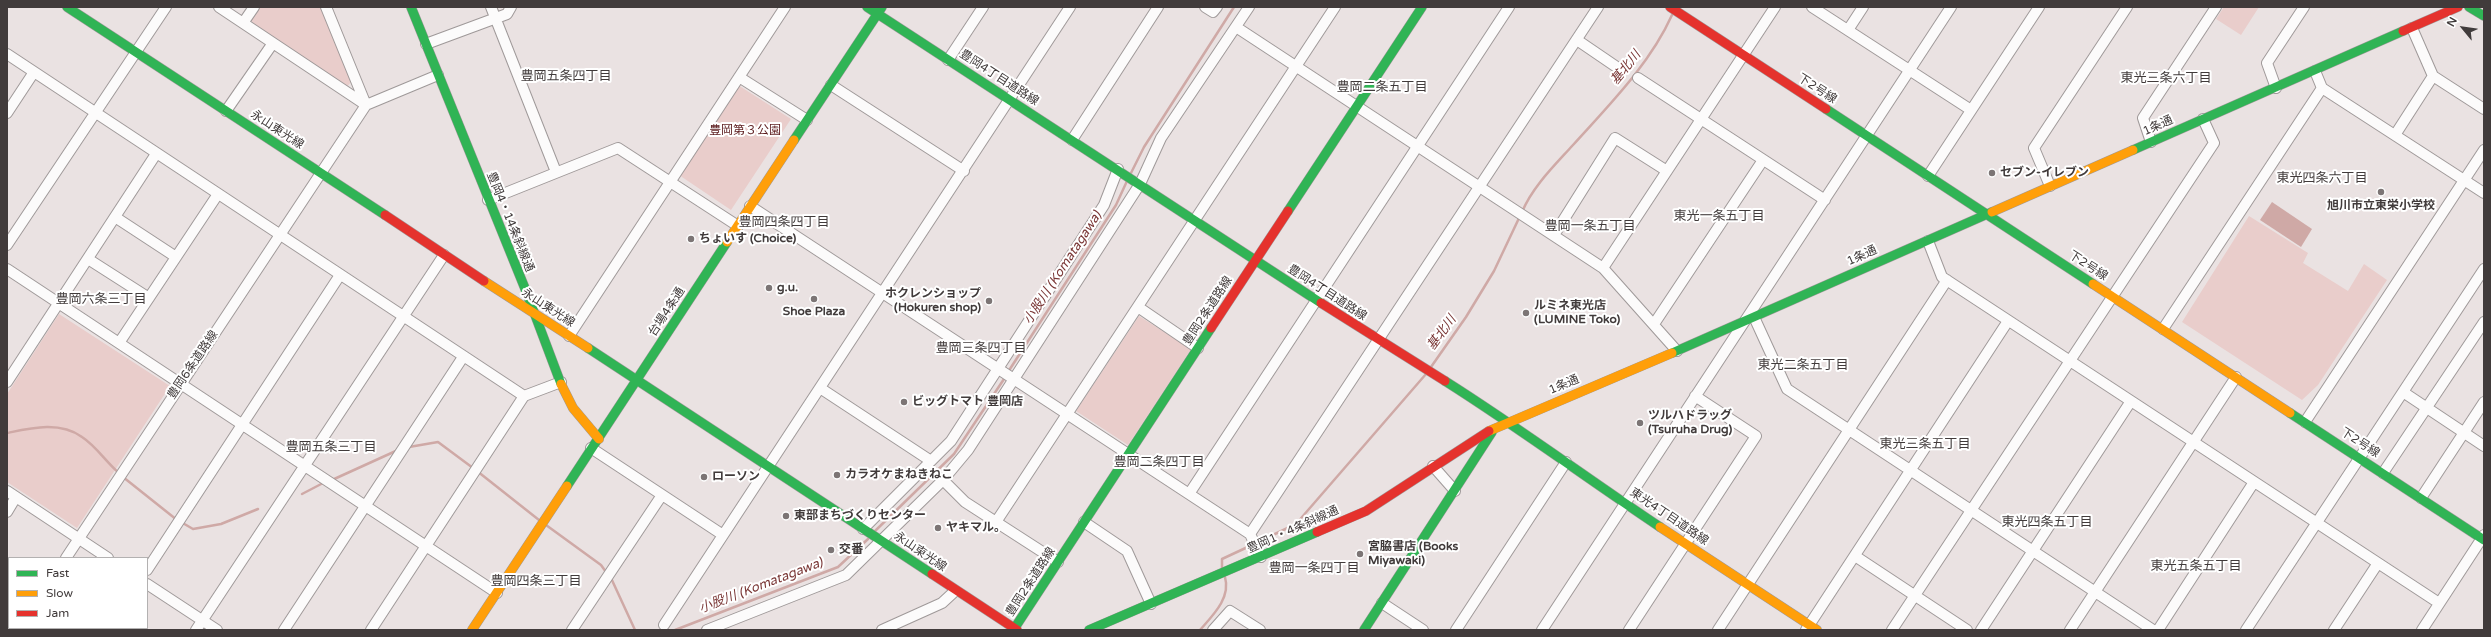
<!DOCTYPE html>
<meta charset="utf-8">
<style>
body{margin:0}
#map{position:relative;width:2491px;height:637px;overflow:hidden;background:#eae2e2;font-family:"Varela Round",sans-serif}
canvas{display:block}
.frame{position:absolute;inset:0;border:8px solid #413b3b;pointer-events:none}
.legend{position:absolute;left:8px;top:557px;width:140px;height:72px;box-sizing:border-box;background:#fff;border:1px solid #b3b1b1;margin:0;padding:5px 7px;list-style:none;font-size:12px;color:#413b3b}
.legend li{display:flex;align-items:center;gap:8px;height:20px}
.legend b{width:20px;border:1px solid #b3b1b1}
.north{position:absolute;left:2443px;top:8px;width:40px;height:40px;-webkit-text-stroke:3px #fff;paint-order:stroke;rotate:299deg;font-size:11px;font-weight:700;line-height:16px;text-align:center;color:#413b3b}
.north::after{content:'';display:block;margin:auto;width:14px;height:18px;background:#413b3b;clip-path:polygon(50% 0,100% 100%,50% 72%,0 100%)}
</style>
<div id="map">
<canvas width="2491" height="637"></canvas>
<div class="frame"></div>
<ul class="legend">
<li><b style="height:5px;background:#30b455"></b>Fast</li>
<li><b style="height:5px;background:#ff9f0a"></b>Slow</li>
<li><b style="height:5px;background:#e5322d"></b>Jam</li>
</ul>
<div class="north">N</div>
</div>
<script>
const ctx = document.querySelector('canvas').getContext('2d');
ctx.lineJoin = 'round';
function paint(path, color) { ctx.fillStyle = color; ctx.fill(path, 'evenodd'); }
function stroke(path, color, width, dash) { ctx.strokeStyle = color; ctx.lineWidth = width; ctx.lineCap = dash ? 'butt' : 'round'; ctx.setLineDash(dash || []); ctx.stroke(path); }
function label(font, color, halo, rows, align = 'center') {
  ctx.font = font + ' "Varela Round","Noto Sans JP",sans-serif'; ctx.lineWidth = 4; ctx.setLineDash([]); ctx.textBaseline = 'middle'; ctx.strokeStyle = halo; ctx.fillStyle = color; for (const [text, x, y, turn = 0] of rows) {
    ctx.save(); ctx.translate(x, y); ctx.rotate((+turn || 0) * Math.PI / 180); ctx.textAlign = isNaN(turn) ? turn : align; if (halo) ctx.strokeText(text, 0, 0); ctx.fillText(text, 0, 0); ctx.restore();
  }
}
const green = new Path2D(`
 M258 7H321L351 82 347 87 253 25 251 18Z
 M2224 7H2259L2241 35 2216 19Z
 M738 85 791 119 731 210 679 175Z
 M2249 216 2308 253 2303 263 2348 291 2364 264 2387 280 2318 385 2302 400 2182 322Z
 M59 314 170 386 77 528 7 482V394Z
 M1139 316 1191 349 1128 445 1076 411Z`);
const water = new Path2D(`
 M2272 202 2312 229 2301 247 2260 220Z`);
const stream = new Path2D(`
 M1131 173 1144 147 1234 7
 M1522 212C1533 186 1555 165 1573 145 1609 105 1650 64 1672 15
 M1431 367 1466 317 1494 271 1520 216
 M1008 372 1116 205 1127 181
 M7 433C31 428 60 421 82 437 96 446 106 462 119 473
 M409 447 438 442 473 468
 M477 471 539 520
 M123 477 177 520
 M332 480 398 450
 M302 494 325 482
 M181 522 193 529 221 524 258 509
 M546 525 601 565 606 572
 M874 532 954 454 1006 376
 M1256 543 1296 524 1426 374
 M1222 568V559L1252 545
 M611 578 635 630
 M675 630 838 567 868 539
 M1200 630C1213 615 1231 598 1225 577`);
const street = new Path2D(`
 M219 7 366 105
 M326 7 366 105
 M491 7 556 172
 M1205 7 1213 12 1217 7
 M1812 7 1971 110
 M243 23 254 7
 M1236 27 1603 268 1677 351
 M2412 28 2433 76 2484 109
 M1848 30 1863 7
 M1577 40 1621 70
 M426 44 507 14 511 7
 M7 54 524 396
 M948 60 983 7
 M2315 71 2322 88 2484 193
 M739 77 807 120
 M1638 78 1825 200
 M831 85 964 171
 M2276 88 2267 63 2304 7
 M226 111 273 43
 M7 113 34 72
 M2395 135 2433 76
 M1072 140 1158 7
 M2151 142 2143 118 2216 7
 M1928 176 2039 7
 M2050 186 2034 148 2127 7
 M488 200 618 148 738 226
 M750 206 1250 534 1261 557
 M115 217 176 257
 M1554 235 1615 138 1667 171
 M1928 241 1942 277 2439 603
 M7 245 166 7
 M88 259 149 298
 M1603 268 1775 7
 M7 269 497 593
 M1138 307 1198 348
 M1754 317 1787 389 2153 630
 M1654 324 1763 160
 M2163 329 2322 88
 M569 336 785 7
 M119 343 218 194
 M7 382 156 154
 M820 388 931 461
 M2403 392 2484 446
 M2305 422 2484 150
 M591 448 723 535
 M1433 466 1455 491
 M2383 473 2484 322
 M943 480 965 502 1058 562
 M7 491 108 558
 M1189 494 1509 7
 M2421 498 2484 402
 M7 512 16 497
 M996 522 1335 7
 M1084 522 1127 551 1151 604
 M863 529 951 441 1104 205 1118 169
 M1250 534 1598 7
 M1855 556 1967 630
 M66 558 366 105 438 75
 M147 570 340 275
 M147 584 217 630
 M1382 603 1423 630
 M664 625 1070 7
 M19 630 21 628
 M107 630 109 628
 M196 630 444 255
 M284 630 463 357
 M371 630 524 396 561 382
 M572 630 662 495
 M707 630 846 575 943 480 968 450 1140 184 1161 138 1249 7
 M882 630 942 603 955 591
 M1213 630 1230 611 1260 630
 M1456 630 1566 462
 M1542 630 1951 7
 M1629 630 1756 436 1695 396
 M1718 630 1947 280
 M1806 630 2008 321
 M1892 630 2214 143 2203 119
 M1981 630 2131 401
 M2070 630 2236 377
 M2158 630 2254 482
 M2246 630 2484 269
 M2334 630 2378 563
 M2422 630 2484 535`);
const fast = new Path2D(`
 M67 7 385 215
 M411 7 526 291 561 384
 M867 7 1321 303
 M2469 7 2484 16
 M1826 109 2093 284
 M794 140 882 7
 M2133 150 2403 31
 M1288 211 1422 7
 M588 348 932 574
 M1672 353 1992 212
 M1445 381C1518 427 1588 479 1660 527
 M2290 413 2484 540
 M567 486 727 242
 M1014 629 1211 328
 M1089 630 1317 532
 M1364 630 1492 432`);
const slow = new Path2D(`
 M1992 212 2133 150
 M727 242 794 140
 M484 281 588 348
 M2093 284 2290 413
 M561 384 573 408 599 439
 M1489 431 1672 353
 M1660 527 1817 630
 M472 630 567 486`);
const jam = new Path2D(`
 M1670 7 1826 109
 M2403 31 2458 7
 M385 215 484 281
 M1321 303 1445 381
 M1211 328 1288 211
 M1317 532 1366 511 1489 431
 M932 574 1017 630`);
const markers = [
 [1992,173,4,"#7c7575"],
 [2381,192,4,"#7c7575"],
 [691,239,4,"#7c7575"],
 [769,288,4,"#7c7575"],
 [814,299,4,"#7c7575"],
 [989,301,4,"#7c7575"],
 [1526,313,4,"#7c7575"],
 [904,402,4,"#7c7575"],
 [1640,423,4,"#7c7575"],
 [837,475,4,"#7c7575"],
 [704,477,4,"#7c7575"],
 [786,516,4,"#7c7575"],
 [938,528,4,"#7c7575"],
 [831,550,4,"#7c7575"],
 [1360,554,4,"#7c7575"]
];
const streetNames = [
 ["豊岡4丁目道路線",999,78,33],
 ["下2号線",1817,89,33],
 ["1条通",2158,126,-24],
 ["永山東光線",277,130,33],
 ["豊岡4・14条斜線通",510,222,68],
 ["1条通",1862,256,-24],
 ["下2号線",2088,266,33],
 ["豊岡4丁目道路線",1327,293,33],
 ["永山東光線",548,308,33],
 ["豊岡2条道路線",1208,311,-57],
 ["台場4条通",667,312,-57],
 ["豊岡6条道路線",193,365,-56],
 ["1条通",1564,385,-23],
 ["下2号線",2360,443,33],
 ["東光4丁目道路線",1669,517,34],
 ["豊岡1・4条斜線通",1293,530,-24],
 ["永山東光線",920,552,34],
 ["豊岡2条道路線",1031,582,-57]
];
const parkNames = [
 ["豊岡第３公園",745,131]
];
const poiNames = [
 ["セブン-イレブン",2000,173],
 ["旭川市立東栄小学校",2381,206,"center"],
 ["ちょいす (Choice)",699,239],
 ["g.u.",777,288],
 ["ホクレンショップ",981,294,"right"],
 ["(Hokuren shop)",981,308,"right"],
 ["ルミネ東光店",1534,306],
 ["(LUMINE Toko)",1534,320],
 ["Shoe Plaza",814,312,"center"],
 ["ビッグトマト 豊岡店",912,402],
 ["ツルハドラッグ",1648,416],
 ["(Tsuruha Drug)",1648,430],
 ["カラオケまねきねこ",845,475],
 ["ローソン",712,477],
 ["東部まちづくりセンター",794,516],
 ["ヤキマル。",946,528],
 ["宮脇書店 (Books",1368,547],
 ["Miyawaki)",1368,561],
 ["交番",839,550]
];
const waterNames = [
 ["基北川",1626,68,-51],
 ["小股川 (Komatagawa)",1063,268,-57],
 ["基北川",1442,333,-54],
 ["小股川 (Komatagawa)",761,586,-21]
];
const neighbourhoodNames = [
 ["豊岡五条四丁目",566,77],
 ["東光三条六丁目",2166,79],
 ["豊岡二条五丁目",1382,88],
 ["東光四条六丁目",2322,179],
 ["東光一条五丁目",1719,217],
 ["豊岡四条四丁目",784,223],
 ["豊岡一条五丁目",1590,227],
 ["豊岡六条三丁目",101,300],
 ["豊岡三条四丁目",981,349],
 ["東光二条五丁目",1803,366],
 ["東光三条五丁目",1925,445],
 ["豊岡五条三丁目",331,448],
 ["豊岡二条四丁目",1159,463],
 ["東光四条五丁目",2047,523],
 ["東光五条五丁目",2196,567],
 ["豊岡一条四丁目",1314,569],
 ["豊岡四条三丁目",536,582]
];
paint(green, '#e9cdcb');
paint(water, '#cfa9a6');
stroke(stream, '#cfa9a6', 2.5);
stroke(street, '#9f9999', 12);
stroke(fast, '#9f9999', 10);
stroke(slow, '#9f9999', 10);
stroke(jam, '#9f9999', 10);
stroke(street, '#fcfbfb', 10);
stroke(fast, '#30b455', 9);
stroke(slow, '#ff9f0a', 9);
stroke(jam, '#e5322d', 9);
for (const [x, y, r, color] of markers) { const dot = new Path2D(); dot.arc(x, y, r, 0, 2 * Math.PI); ctx.fillStyle = color; ctx.fill(dot); stroke(dot, '#fff', 1.5); }
label('12px', '#413b3b', '#fff', streetNames);
label('12px', '#5d1d1f', '#fff', parkNames);
label('bold 12px', '#413b3b', '#fff', poiNames, 'left');
label('italic 13px', '#7a3736', '#fff', waterNames);
label('13px', '#413b3b', '#fff', neighbourhoodNames);
</script>
